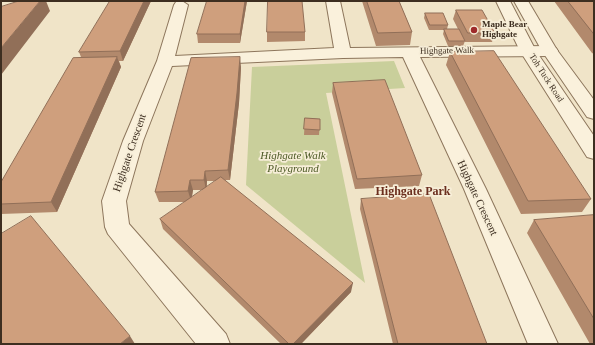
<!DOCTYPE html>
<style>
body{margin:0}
#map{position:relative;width:595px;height:345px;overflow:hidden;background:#f0e4c8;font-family:Georgia,serif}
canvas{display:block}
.frame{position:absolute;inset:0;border:2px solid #3d2e20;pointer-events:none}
</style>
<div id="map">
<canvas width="595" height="345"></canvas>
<div class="frame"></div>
</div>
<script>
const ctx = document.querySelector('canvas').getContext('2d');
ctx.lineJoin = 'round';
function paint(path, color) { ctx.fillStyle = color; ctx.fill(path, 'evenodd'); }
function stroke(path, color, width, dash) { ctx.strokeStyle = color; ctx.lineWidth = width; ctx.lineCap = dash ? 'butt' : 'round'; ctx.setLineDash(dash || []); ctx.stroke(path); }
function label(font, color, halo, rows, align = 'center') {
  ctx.font = font + ' Georgia,serif'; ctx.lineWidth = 3.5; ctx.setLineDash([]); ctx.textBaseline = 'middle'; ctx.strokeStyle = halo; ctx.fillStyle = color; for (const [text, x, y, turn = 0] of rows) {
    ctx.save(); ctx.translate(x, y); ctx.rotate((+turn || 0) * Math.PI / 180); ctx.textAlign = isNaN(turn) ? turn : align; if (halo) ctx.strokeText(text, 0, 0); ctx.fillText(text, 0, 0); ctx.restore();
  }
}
const green = new Path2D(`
 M394 61 405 88 326 93 365 283 246 185 252 67Z`);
const minor = new Path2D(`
 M182 1 188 5 175 56 334 48 326 1H340L350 48 550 46 556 48 558 51 556 54 550 56 420 57 486 189 558 344H528L464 189 403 57 343 58 172 66 143 141 126 201 129 224 226 334 230 344H196L108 234 105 227 102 201 123 141 157 61 174 5 176 2Z`);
const tertiary = new Path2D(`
 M496 1H510L536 51 594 136V159L587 157 520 51Z
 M514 1H528L557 50 594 100V119L587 117 542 51Z`);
const wall = new Path2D(`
 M110 1H151L123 61H119L121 67 57 212 1 214V182L81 57 79 52Z
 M207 1H247L240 43H198L197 34Z
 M362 1H399L412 32 410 45 376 46Z
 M418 1H467L418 2Z
 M554 1H594V54L592 53Z
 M456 10 495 33 492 42H465V41L463 46H448L443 34 444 30H429L424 18 425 13 448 25 447 29H458L453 19Z
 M267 32H305V41L267 42Z
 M450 52 591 199 582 212 521 214 446 65Z
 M241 67 239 103 230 180H225L351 292 301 344H281L163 229 160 219 185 202H159L155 192ZM207 181H216L207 187ZM193 190H203L192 197Z
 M333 83 422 175 419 186 355 189 332 93Z
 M305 118 320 119 319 135H304Z
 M361 199 487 344H393L360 209Z
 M594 215V344H590L527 233 534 220Z`);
const shadedWall = new Path2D(`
 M40 1H46L50 11 1 75V48Z
 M144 1H151L123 61 120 51Z
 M245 1H247L240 43V34Z
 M117 57 121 67 57 212 51 202Z
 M240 57 241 67 239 103 230 180 228 170Z
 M205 171 207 181 206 190 204 180Z
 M190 180 193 190 191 201 188 191Z
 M353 283 351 292 301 344H293Z
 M130 336 135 344H120Z`);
const building = new Path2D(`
 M19 1H40L1 48V7Z
 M110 1H144L120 51 79 52Z
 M207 1H245L240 34H197Z
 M268 1H302L305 32H267Z
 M367 1H399L412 32 378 33Z
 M568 1H594V34Z
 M456 10H482L495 33H468Z
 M425 13H443L448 25H430Z
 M444 29H459L465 41H449Z
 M494 51 591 199 528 201 450 52Z
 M117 57 51 202 1 204V182L73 58Z
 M240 57 237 93 228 170 205 171 204 180H190L188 191 155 192 191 58Z
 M385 80 422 175 357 179 333 83Z
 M305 118 320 119V130L304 129Z
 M221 177 353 283 293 344H289L160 219Z
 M429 194 487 344H398L361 199Z
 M594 215V319L534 220Z
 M31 216 130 336 120 344H1V234Z`);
const markers = [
 [474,30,4,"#9e2a2b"]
];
const farPoinames = [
 ["Maple Bear",482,25],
 ["Highgate",482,35]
];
const farStreetnames = [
 ["Highgate Walk",447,51,-1],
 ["Toh Tuck Road",546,78,57]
];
const streetNames = [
 ["Highgate Crescent",130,153,-71],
 ["Highgate Crescent",477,198,65]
];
const parkNames = [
 ["Highgate Walk",293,156],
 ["Playground",293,169]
];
const neighbourhoodNames = [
 ["Highgate Park",413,192]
];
paint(green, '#c9cf9b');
stroke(minor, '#8d765c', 2);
stroke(tertiary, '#8d765c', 2);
paint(minor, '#faf1dc');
paint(tertiary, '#faf1dc');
paint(wall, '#b2896c');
paint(shadedWall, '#916f58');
paint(building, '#cf9f7d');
stroke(building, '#916f58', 1);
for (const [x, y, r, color] of markers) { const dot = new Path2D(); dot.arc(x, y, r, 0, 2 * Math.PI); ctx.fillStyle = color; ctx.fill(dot); stroke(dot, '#f7eed8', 1.5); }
label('bold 9px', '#3d2e20', '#f7eed8', farPoinames, 'left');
label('9px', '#3d2e20', '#f7eed8', farStreetnames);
label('11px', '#3d2e20', '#f7eed8', streetNames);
label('italic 11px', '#4d5a26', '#f7eed8', parkNames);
label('bold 12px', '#6b2e1e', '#f7eed8', neighbourhoodNames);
</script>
